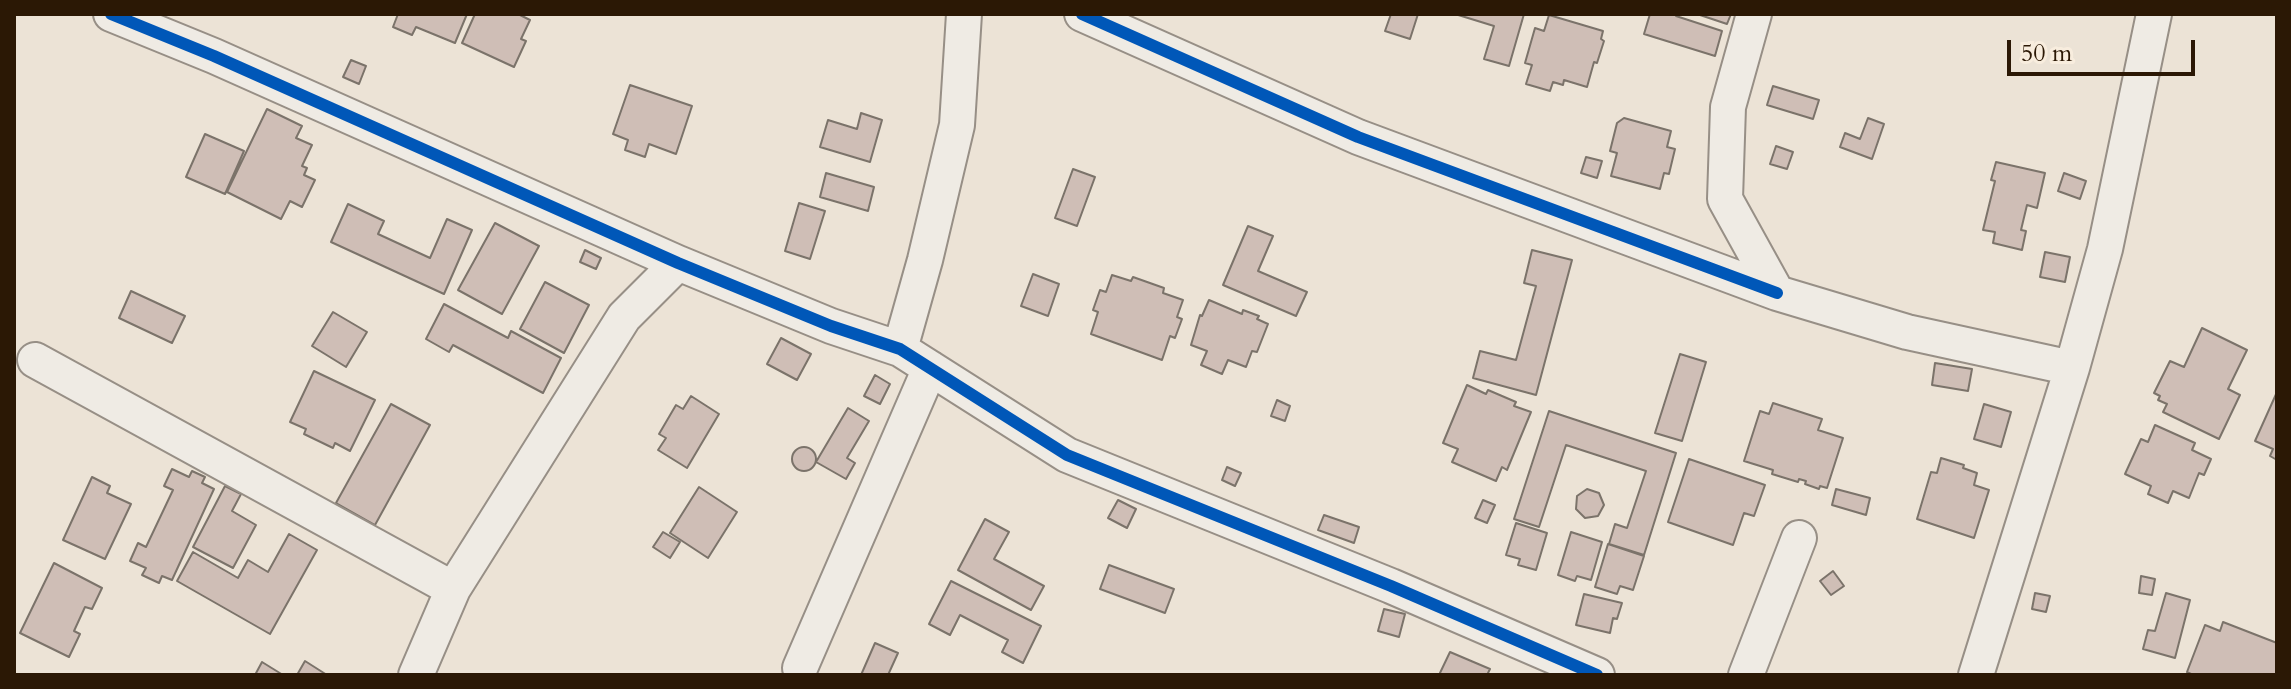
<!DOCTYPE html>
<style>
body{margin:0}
#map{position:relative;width:2291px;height:689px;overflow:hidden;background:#ece3d6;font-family:Cardo,serif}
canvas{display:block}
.frame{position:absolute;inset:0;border:16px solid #2b1805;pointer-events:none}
.scale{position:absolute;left:2007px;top:40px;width:188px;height:36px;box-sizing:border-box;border:4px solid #2b1805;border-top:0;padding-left:10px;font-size:24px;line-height:28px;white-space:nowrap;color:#2b1805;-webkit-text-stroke:6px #f8edde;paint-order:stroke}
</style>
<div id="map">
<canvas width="2291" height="689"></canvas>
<div class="frame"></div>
<div class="scale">50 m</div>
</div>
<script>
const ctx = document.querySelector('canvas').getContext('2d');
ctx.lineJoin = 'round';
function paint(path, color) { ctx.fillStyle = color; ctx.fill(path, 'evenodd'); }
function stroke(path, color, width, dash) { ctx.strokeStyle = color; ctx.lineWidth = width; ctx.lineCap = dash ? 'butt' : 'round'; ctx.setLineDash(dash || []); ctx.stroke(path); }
const building = new Path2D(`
 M398 14H467L455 43 416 27 412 35 393 27Z
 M475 14H518L530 20 521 39 526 41 514 67 462 43Z
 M1391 14H1418L1410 39 1385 31Z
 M1455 14H1524L1509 66 1484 59 1494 26Z
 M1650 14H1676V16L1722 31 1715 56 1644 34Z
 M1697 14H1731L1727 24Z
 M1549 15 1603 31 1601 39 1604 41 1597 63 1594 62 1587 87 1564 80 1563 85 1553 82 1550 91 1526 84 1532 65 1525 63 1535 28 1544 31Z
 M351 60 366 66 359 84 343 77Z
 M630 85 692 106 676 154 649 144 645 157 625 150 628 140 613 134Z
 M1773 86 1819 100 1813 119 1767 105Z
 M267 109 302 126 296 138 312 145 302 166 307 168 304 175 315 180 302 207 290 201 281 219 227 192Z
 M861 113 882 120 870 162 820 147 828 120 857 129Z
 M1624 118 1671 131 1667 147 1675 149 1669 174 1664 173 1660 189 1611 176 1617 153 1610 151 1617 123Z
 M1868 118 1884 124 1872 159 1840 147 1845 133 1860 139Z
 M205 134 244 151 225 194 186 177Z
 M1776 146 1793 152 1787 169 1770 164Z
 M1586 157 1602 161 1597 178 1581 173Z
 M1996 162 2045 173 2037 208 2027 205 2021 230 2026 231 2022 250 1993 243 1995 232 1983 230 1995 181 1991 180Z
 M1073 169 1095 177 1077 226 1055 218Z
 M826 173 874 187 868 211 820 197Z
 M2064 173 2086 181 2080 199 2058 191Z
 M799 203 825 211 810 259 785 251Z
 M348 204 384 221 378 234 430 258 447 219 472 230 444 294 331 242Z
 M495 223 539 246 502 314 458 290Z
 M1248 226 1273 236 1258 271 1307 292 1296 316 1223 285Z
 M585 250 601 258 596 269 580 262Z
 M1532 250 1572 260 1536 395 1473 378 1480 351 1516 360 1536 286 1524 283Z
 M2045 252 2070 257 2065 282 2040 277Z
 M1033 274 1059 284 1048 316 1021 306Z
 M1112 275 1131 281 1133 277 1164 288 1163 293 1183 300 1177 317 1182 319 1175 338 1170 336 1162 360 1091 334 1098 312 1093 310 1100 290 1106 292Z
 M545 282 589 305 564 353 520 329Z
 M131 291 185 316 172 343 119 318Z
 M1209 300 1242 314 1243 310 1259 316 1257 319 1268 324 1257 352 1252 351 1246 367 1228 360 1222 374 1201 365 1207 351 1191 345 1200 315 1202 316Z
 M444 304 508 338 511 331 561 358 543 393 453 345 449 352 426 339Z
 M333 312 367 332 346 367 312 346Z
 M2202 328 2247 350 2228 389 2240 395 2219 439 2163 412 2167 404 2158 400 2160 396 2154 393 2170 361 2184 367Z
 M781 338 811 354 797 380 767 364Z
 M1680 354 1706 362 1682 441 1655 433Z
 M1935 363 1972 369 1968 391 1932 385Z
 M314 371 375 400 350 451 335 443 333 448 304 434 306 429 290 422Z
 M875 375 890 384 880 404 864 396Z
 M1467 385 1486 394 1488 390 1516 402 1514 406 1531 412 1507 470 1502 467 1496 481 1452 462 1458 449 1443 443Z
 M2277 392V460L2270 456 2273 449 2255 441Z
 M691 396 719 414 687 468 658 450 666 438 659 434 676 405 683 409Z
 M1277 400 1290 406 1285 421 1271 416Z
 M1773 403 1822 419 1818 430 1843 438 1827 488 1820 486 1819 489 1805 484 1806 481 1799 479 1798 482 1772 474 1773 470 1744 461 1760 411 1769 414Z
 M391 404 430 425 375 525 336 503Z
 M1984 404 2011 412 2001 447 1974 439Z
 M848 408 869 421 847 458 855 463 846 479 816 462Z
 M1549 411 1676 453 1644 555 1609 544 1615 524 1627 528 1646 471 1566 445 1539 527 1514 519Z
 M2155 425 2195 443 2192 450 2211 459 2204 475 2199 473 2189 498 2173 491 2168 503 2148 494 2151 486 2125 474 2141 439 2148 442Z
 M792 459a12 12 0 1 1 24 0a12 12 0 1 1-24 0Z
 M1941 458 1964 465 1963 468 1977 473 1974 485 1989 490 1974 538 1917 519 1931 472 1937 473Z
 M1689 459 1765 485 1754 516 1744 513 1733 545 1668 522Z
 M1227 467 1241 473 1235 486 1222 480Z
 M172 469 189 477 192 471 205 477 202 483 214 489 172 580 162 576 159 583 142 575 146 568 130 561 138 543 146 547 173 490 164 486Z
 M92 477 110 486 107 493 131 504 105 559 63 540Z
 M225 486 241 494 232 511 256 525 233 568 193 547Z
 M699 487 737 512 708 558 670 533Z
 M1587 489 1599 493 1604 505 1598 516 1585 518 1576 509 1577 496Z
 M1836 489 1870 498 1866 515 1832 505Z
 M1118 500 1136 509 1127 528 1108 518Z
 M1483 500 1495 505 1487 523 1475 518Z
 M1324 515 1359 527 1354 543 1318 530Z
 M985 519 1009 532 994 559 1044 586 1031 610 958 570Z
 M1516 523 1547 533 1536 570 1518 565 1520 559 1506 555Z
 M663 532 680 542 670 558 653 547Z
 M1571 532 1602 542 1591 580 1577 576 1575 581 1558 575Z
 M289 534 317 550 270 634 177 581 193 552 238 578 248 560 268 572Z
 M1608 544 1644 556 1633 590 1620 586 1617 594 1595 587Z
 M54 563 102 588 92 609 85 607 74 631 80 634 69 657 20 633Z
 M1109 565 1174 589 1165 613 1100 589Z
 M1833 571 1844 586 1831 595 1820 581Z
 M2141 576 2155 579 2152 595 2139 593Z
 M951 581 1041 626 1023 663 1002 652 1008 640 960 615 950 635 929 624Z
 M2035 593 2050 596 2046 612 2032 609Z
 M2166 593 2190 600 2175 658 2143 649 2148 630 2155 631Z
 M1584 594 1622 603 1617 619 1613 618 1610 633 1576 625Z
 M1384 609 1405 614 1399 637 1378 631Z
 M2223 622 2277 643V675H2193L2187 672 2205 625 2220 631Z
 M875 643 898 653 888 675H861Z
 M1450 652 1490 669 1487 675H1439Z
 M305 661 327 675H297Z
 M262 662 283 675H255Z`);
const minor = new Path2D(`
 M111 14 214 56 678 263 831 326 900 349 1067 455 1391 586 1597 675
 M1082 14 1358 137 1777 293
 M1754 14 1728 107 1725 199 1777 293 1907 332 2072 368
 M900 349 925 260 957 125 964 14
 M35 360 453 589
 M800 668 930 368
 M416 675 453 589 624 317 678 263
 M1746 675 1799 538
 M1976 675 2072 368 2105 249 2154 14`);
const cycleway = new Path2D(`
 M111 14 214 56 678 263 831 326 900 349 1067 455 1391 586 1597 675
 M1082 14 1358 137 1777 293`);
paint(building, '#cfbeb6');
stroke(building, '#7b736a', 2);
stroke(minor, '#978f86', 38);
stroke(minor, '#efebe4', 34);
stroke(cycleway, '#0057b8', 12);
</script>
